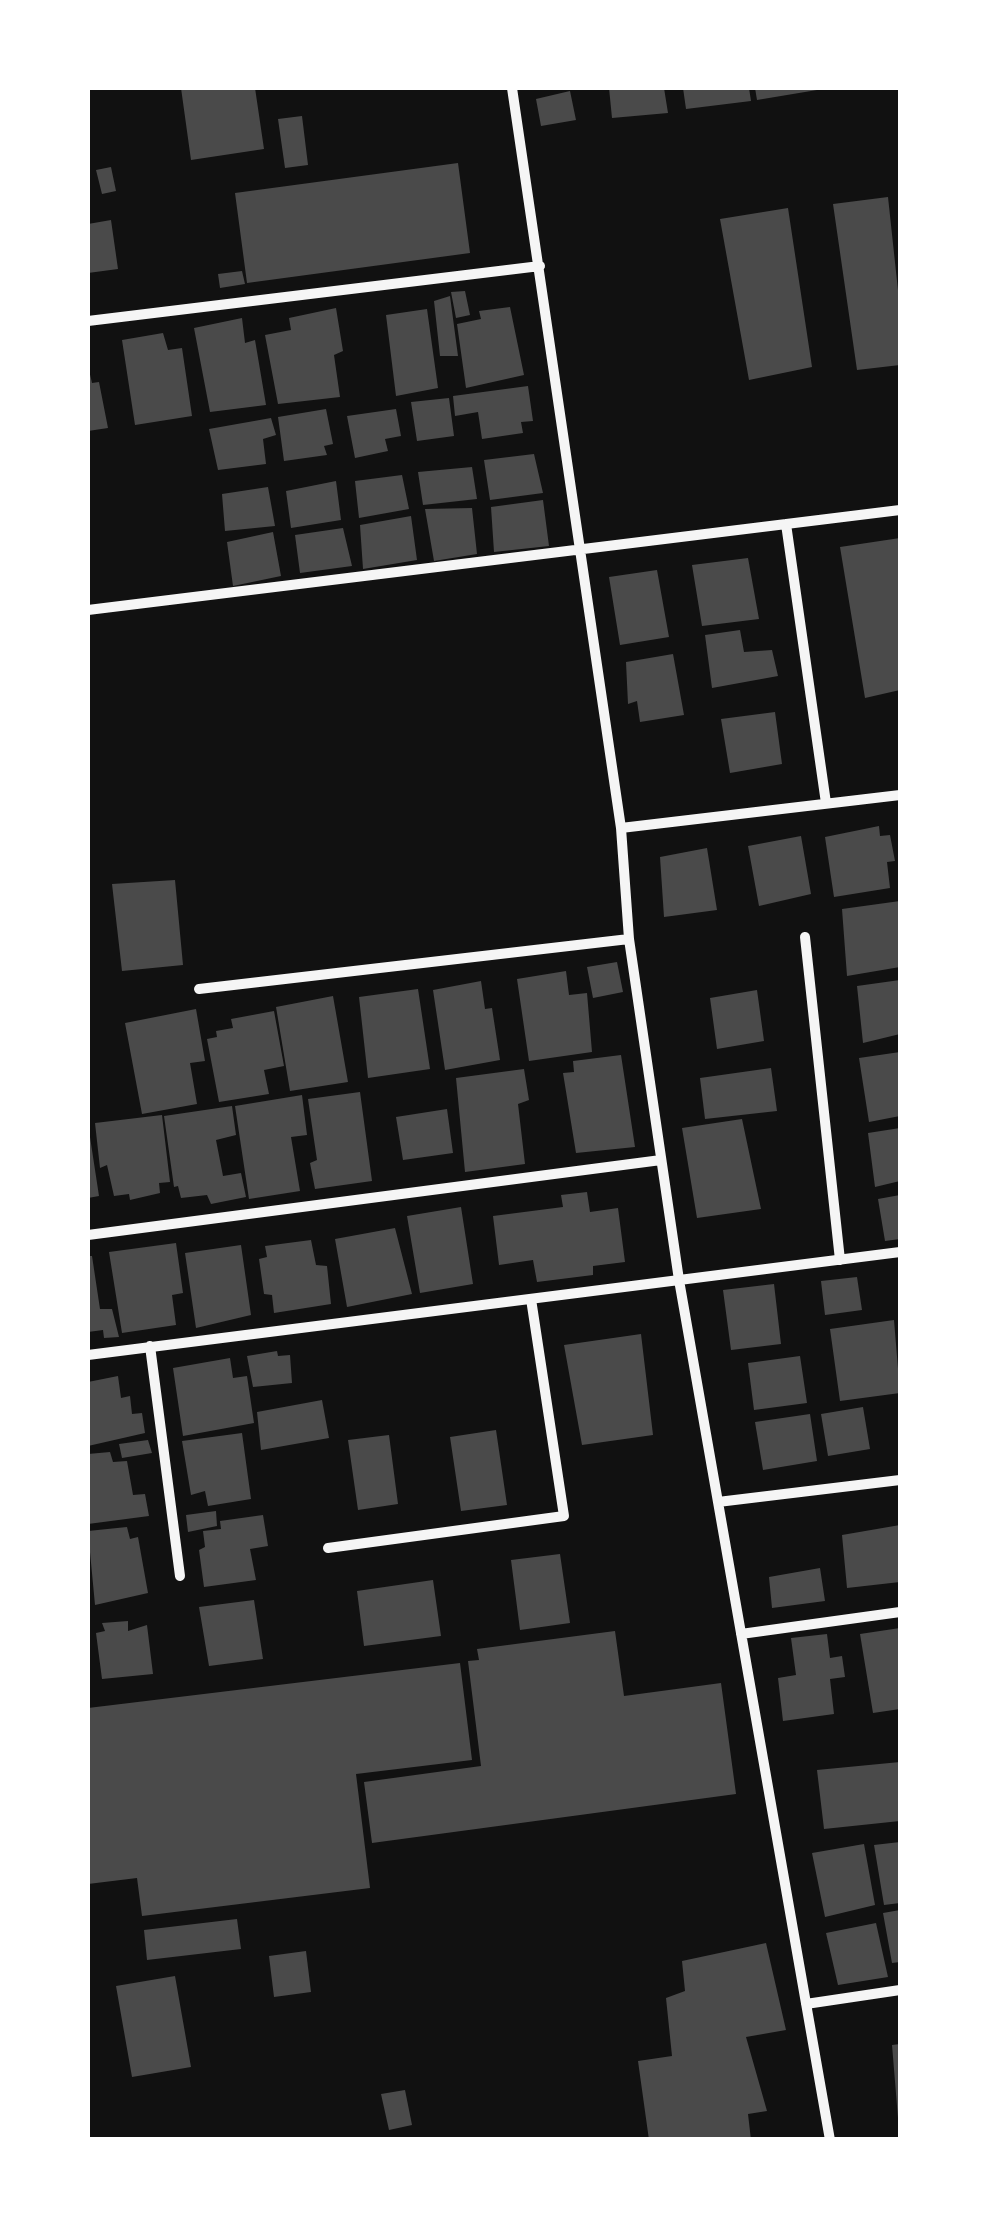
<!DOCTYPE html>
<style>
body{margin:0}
#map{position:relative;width:988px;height:2227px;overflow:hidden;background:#111;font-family:Mulish,sans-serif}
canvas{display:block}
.frame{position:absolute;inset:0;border:90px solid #fff;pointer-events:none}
</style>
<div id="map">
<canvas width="988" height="2227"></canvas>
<div class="frame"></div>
</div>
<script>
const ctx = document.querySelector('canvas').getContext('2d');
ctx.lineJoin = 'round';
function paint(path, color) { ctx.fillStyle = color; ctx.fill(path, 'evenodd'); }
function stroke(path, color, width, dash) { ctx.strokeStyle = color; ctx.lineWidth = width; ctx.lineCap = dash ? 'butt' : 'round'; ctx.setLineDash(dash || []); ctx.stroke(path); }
const building = new Path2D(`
 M181 88H255L264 149 191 160Z
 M609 88H664L668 113 612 118Z
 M683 88H749L751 101 686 109Z
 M755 88H817V90L757 100Z
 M570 91 576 120 541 126 536 99Z
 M302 116 308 165 285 168 278 119Z
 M458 163 470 253 247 283 235 193Z
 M111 167 116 191 102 194 96 170Z
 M888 197 900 309V365L857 370 833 204Z
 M788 208 812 367 749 380 720 219Z
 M111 220 118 269 88 273V224Z
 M242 271 245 284 220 288 218 274Z
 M465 291 470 315 456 318 451 292Z
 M450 296 458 356H440L434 301Z
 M510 307 524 375 466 388 457 324 481 319 479 311Z
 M336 308 343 351 334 355 340 397 278 404 265 335 291 330 289 318Z
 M427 309 438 388 396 396 386 315Z
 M242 318 245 343 255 340 266 405 210 412 194 328Z
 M163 333 168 350 182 348 192 416 135 425 122 340Z
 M88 366 92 383 99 382 108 428 88 431Z
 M528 386 533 421 521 422 523 433 482 439 478 412 455 416 453 396Z
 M449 398 454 436 417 441 411 402Z
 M326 409 333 444 324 446 327 455 284 461 278 417Z
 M396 409 401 436 385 439 388 451 355 458 347 416Z
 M271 418 276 435 263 439 266 464 218 470 209 429Z
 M534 454 543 493 490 500 484 460Z
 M472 467 477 499 423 505 418 472Z
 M402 475 409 509 359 518 355 481Z
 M336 481 341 520 291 528 286 491Z
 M268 487 275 526 225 531 222 494Z
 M543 500 549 546 494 552 491 507Z
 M472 508 477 554 434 561 425 509Z
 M411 516 417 560 363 569 360 525Z
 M343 528 352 566 300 573 295 535Z
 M273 532 281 576 233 586 227 542Z
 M900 538V690L865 698 840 547Z
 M748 558 759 619 702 626 692 565Z
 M657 570 669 637 620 645 609 577Z
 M740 630 744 652 772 650 778 676 712 688 705 635Z
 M673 654 684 715 640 722 637 701 628 704 626 662Z
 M775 712 782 764 730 773 721 719Z
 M879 826 880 836 890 835 895 861 887 862 890 888 834 897 825 837Z
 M801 836 811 894 759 906 748 846Z
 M707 848 717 910 664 917 660 857Z
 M175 880 183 965 122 971 112 884Z
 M900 901V967L847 976 842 909Z
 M617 962 623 992 593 998 587 967Z
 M566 971 569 995 587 993 592 1052 529 1061 517 979Z
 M900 980V1034L863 1043 857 986Z
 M481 981 485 1009 492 1008 500 1060 445 1070 433 990Z
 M418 989 430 1069 368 1078 359 997Z
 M757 990 764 1041 717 1049 710 998Z
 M333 996 348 1082 290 1091 276 1007Z
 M196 1009 205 1061 190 1063 197 1104 142 1114 125 1023Z
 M274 1011 284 1066 264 1070 269 1094 219 1102 207 1039 217 1037 216 1031 233 1028 231 1019Z
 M900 1052V1116L869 1122 859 1058Z
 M621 1055 635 1147 576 1153 563 1073 574 1072 573 1061Z
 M771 1068 777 1111 705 1119 700 1078Z
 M524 1069 529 1100 518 1104 525 1164 465 1172 456 1078Z
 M360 1092 372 1181 315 1189 310 1163 317 1160 308 1099Z
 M302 1095 307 1135 291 1137 300 1191 249 1199 235 1106Z
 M232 1106 236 1135 216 1140 223 1176 241 1173 246 1197 211 1204 207 1195 181 1198 178 1186 174 1187 164 1116Z
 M447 1109 453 1153 403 1160 396 1117Z
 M162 1115 170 1182 159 1183 160 1193 130 1200 129 1194 114 1196 107 1165 100 1168 95 1123Z
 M742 1119 761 1209 697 1218 682 1128Z
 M900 1128V1181L875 1187 868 1133Z
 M90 1137 99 1196 88 1198V1138Z
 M587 1192 590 1212 618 1208 625 1262 593 1266V1275L537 1282 533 1260 499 1265 493 1216 563 1207 561 1195Z
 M900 1195V1239L885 1241 878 1199Z
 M461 1207 473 1284 420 1293 407 1216Z
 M395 1228 412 1294 347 1307 335 1239Z
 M311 1240 316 1265 327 1266 331 1304 274 1313 272 1295 264 1294 259 1259 267 1257 265 1246Z
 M176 1243 183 1293 172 1295 176 1325 122 1333 109 1252Z
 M241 1245 251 1315 196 1328 185 1253Z
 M88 1256H92L100 1309H112L119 1337 104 1338 103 1330 88 1332Z
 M857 1277 862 1310 825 1315 821 1281Z
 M774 1284 781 1344 731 1350 723 1290Z
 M894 1320 900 1393 840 1401 830 1329Z
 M641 1334 653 1435 582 1445 564 1345Z
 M277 1351 278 1356 290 1355 292 1383 253 1387 247 1356Z
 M800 1356 807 1403 754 1410 748 1363Z
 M230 1358 233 1378 247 1376 254 1423 183 1436 173 1368Z
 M118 1376 121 1398 130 1396 132 1414 142 1413 145 1433 88 1446V1382Z
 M322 1400 329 1438 261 1450 257 1412Z
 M863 1407 870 1449 828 1456 821 1414Z
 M810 1414 817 1461 763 1470 755 1422Z
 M496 1430 507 1505 461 1511 450 1437Z
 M242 1433 251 1499 208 1506 205 1491 191 1495 182 1441Z
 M389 1435 398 1504 358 1510 348 1440Z
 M148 1440 152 1453 122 1458 119 1444Z
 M110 1452 113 1462 127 1461 133 1495 145 1494 149 1516 88 1524V1454Z
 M216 1511 217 1526 188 1532 186 1515Z
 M263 1515 268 1546 250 1549 256 1580 204 1587 199 1550 205 1547 203 1531 221 1529 220 1521Z
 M900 1525V1582L847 1588 842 1535Z
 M127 1527 130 1539 138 1537 148 1593 95 1605 88 1531Z
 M560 1554 570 1623 520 1630 511 1560Z
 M820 1568 825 1601 772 1608 769 1577Z
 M433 1580 441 1636 364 1646 357 1591Z
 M254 1600 263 1659 209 1666 199 1607Z
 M128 1621V1631L147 1625 153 1674 102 1679 96 1633 105 1631 102 1623Z
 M900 1628V1709L873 1713 860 1634Z
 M615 1631 624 1696 721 1683 736 1794 372 1843 364 1782 481 1766 468 1661 479 1660 477 1649Z
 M827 1634 830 1658 842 1656 845 1677 830 1679 834 1714 783 1721 778 1678 796 1675 791 1638Z
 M460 1663 472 1760 356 1774 370 1888 142 1916 137 1878 88 1884V1708Z
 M900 1762V1821L824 1829 817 1770Z
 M900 1842V1903L884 1905 874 1845Z
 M864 1844 875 1905 825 1917 812 1853Z
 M900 1910V1962L892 1963 883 1913Z
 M237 1919 241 1949 147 1960 144 1930Z
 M876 1923 888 1977 838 1985 826 1933Z
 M766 1943 786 2030 746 2037 767 2111 748 2114 751 2140H649L638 2061 672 2056 666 1998 685 1991 682 1961Z
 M306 1951 311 1992 274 1997 269 1956Z
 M175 1976 191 2067 132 2077 116 1986Z
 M900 2044V2118H898L892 2045Z
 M405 2090 412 2125 389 2130 381 2094Z`);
const minor = new Path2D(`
 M512 88 621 828 629 939 679 1280 830 2140
 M88 321 540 266
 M786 524 826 803
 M88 610 900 510
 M621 828 900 795
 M805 937 840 1260
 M199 989 629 939
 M88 1235 661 1160
 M150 1346 180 1576
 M88 1355 900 1252
 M718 1502 900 1480
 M328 1548 564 1516 531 1299
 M741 1634 900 1612
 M806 2004 900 1990`);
paint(building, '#4a4a4a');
stroke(minor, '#f5f5f5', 10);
</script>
